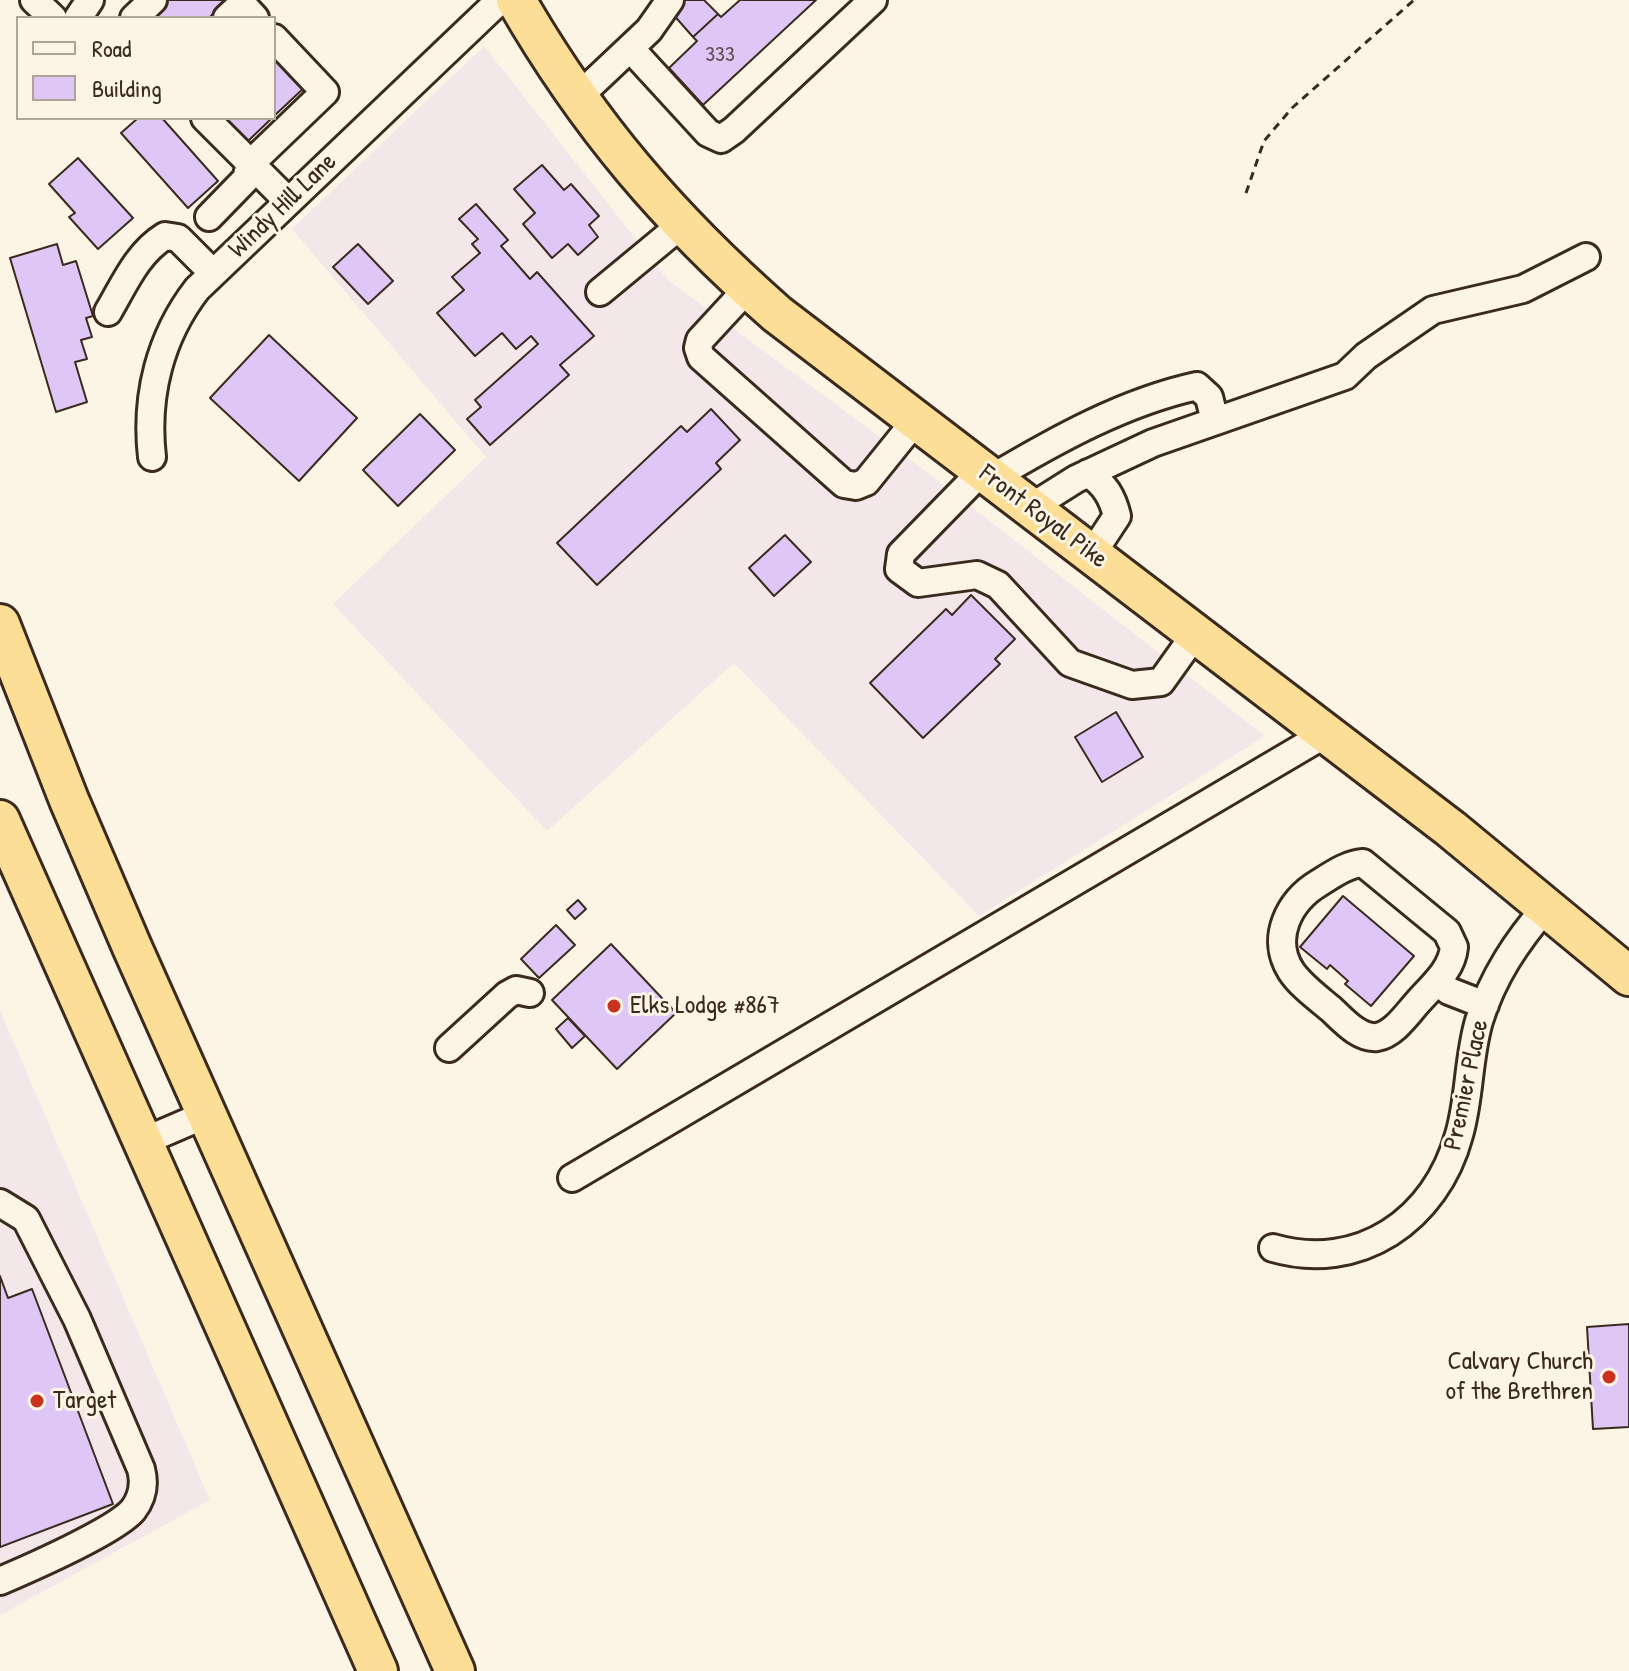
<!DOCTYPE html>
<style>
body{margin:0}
#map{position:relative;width:1629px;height:1671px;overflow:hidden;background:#fcf5e5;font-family:"Patrick Hand",sans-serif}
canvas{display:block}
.legend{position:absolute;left:16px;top:16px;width:260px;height:104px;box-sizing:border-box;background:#fcf5e5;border:2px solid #afa495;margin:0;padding:10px 14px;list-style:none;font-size:24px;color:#3b2a1e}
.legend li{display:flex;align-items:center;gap:16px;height:40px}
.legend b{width:40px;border:2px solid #afa495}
</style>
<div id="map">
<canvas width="1629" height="1671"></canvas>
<ul class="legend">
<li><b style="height:10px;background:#fcf5e5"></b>Road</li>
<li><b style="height:22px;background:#dec6f6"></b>Building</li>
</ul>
</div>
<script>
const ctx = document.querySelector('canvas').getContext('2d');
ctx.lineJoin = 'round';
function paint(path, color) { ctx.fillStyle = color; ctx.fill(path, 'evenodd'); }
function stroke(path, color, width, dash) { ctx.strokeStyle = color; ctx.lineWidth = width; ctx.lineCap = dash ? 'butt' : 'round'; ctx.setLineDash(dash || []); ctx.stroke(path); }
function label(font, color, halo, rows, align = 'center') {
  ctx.font = font + ' "Patrick Hand",sans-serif'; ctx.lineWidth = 6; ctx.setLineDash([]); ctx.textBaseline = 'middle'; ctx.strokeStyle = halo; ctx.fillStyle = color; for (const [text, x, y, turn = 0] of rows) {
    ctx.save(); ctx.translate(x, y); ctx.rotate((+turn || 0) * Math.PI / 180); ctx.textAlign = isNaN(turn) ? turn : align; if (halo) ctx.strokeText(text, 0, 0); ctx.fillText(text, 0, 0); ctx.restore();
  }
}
const built = new Path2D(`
 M484 46 668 280 927 472 1265 736 979 916 734 663 547 831 333 604 486 457 292 229Z
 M0 1010 210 1500 0 1615Z`);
const building = new Path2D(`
 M167 0H225L226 1 209 18H148Z
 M681 0H704L718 14 693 37 671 12Z
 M740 0H816L703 105 669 68 697 41 693 37 718 14 721 17Z
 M279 56 306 86 274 116V61Z
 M138 118H162L218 181 188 208 121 133Z
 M224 118H272L247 142Z
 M78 158 133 218 98 249 69 217 75 213 49 184Z
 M542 165 564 190 571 184 599 216 589 225 598 237 578 255 568 244 552 258 523 224 535 213 514 189Z
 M476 204 508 240 501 246 530 279 537 272 594 336 560 365 569 375 490 445 467 419 481 407 475 400 538 344 531 336 516 349 502 333 475 356 437 313 464 290 452 277 480 253 472 244 478 239 459 219Z
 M57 244 63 265 76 261 93 316 86 318 92 337 81 340 87 359 75 362 87 402 56 412 10 258Z
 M358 244 393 281 368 304 333 267Z
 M269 335 357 418 299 481 210 398Z
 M711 409 740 440 716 463 721 469 597 585 557 543 681 426 687 432Z
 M420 414 455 450 398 506 363 470Z
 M785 535 811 562 774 596 749 568Z
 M971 595 1015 639 995 659 1000 664 923 738 870 683 946 609 952 615Z
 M1116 712 1143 757 1102 782 1075 737Z
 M1343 896 1414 956 1371 1006 1345 984 1348 981 1330 965 1327 969 1300 947Z
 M578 900 586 909 575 919 567 910Z
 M556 925 575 945 539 978 521 959Z
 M611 944 676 1013 617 1069 552 1000Z
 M568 1018 585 1036 572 1048 556 1029Z
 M0 1276 8 1298 32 1289 113 1504 0 1547Z
 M1629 1324V1427L1593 1429 1587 1327Z`);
const path = new Path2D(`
 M1246 193 1264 141 1292 108 1414 0`);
const minor = new Path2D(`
 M34 0 53 18
 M78 18 90 0
 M134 18 153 0
 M227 18 242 4 255 18
 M630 48 708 133 721 139 734 130 873 0
 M578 97 649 30 670 0
 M205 118 288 201
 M209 217 246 179 250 164 325 92 274 38
 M748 288 700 340 698 348 701 357 844 484 856 486 866 482 916 420
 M600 292 681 225
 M108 312C124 285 137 253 165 236L178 238 213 273
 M152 457C145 396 160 337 197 289L500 0
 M982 471 901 554 899 569 918 583 977 575 998 585 1070 663 1132 685 1161 682 1196 633
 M1088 473C1105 485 1112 496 1117 516L1092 554
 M992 478C1056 440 1124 402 1197 386L1209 397 1215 421
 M1030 508 1076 479 1153 443 1345 376 1366 356 1433 310 1523 289 1586 257
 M1363 863 1447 932 1454 947C1452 970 1432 986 1418 1002 1407 1014 1394 1034 1377 1037 1359 1039 1343 1020 1331 1009 1318 998 1301 986 1291 971 1270 938 1289 901 1319 883 1332 875 1347 864 1363 863Z
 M1437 981 1449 991 1485 1005
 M449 1048 507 995 516 990 530 993
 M142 1142 207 1114
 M572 1178 1327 733
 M0 1203 26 1219 77 1319 141 1469C145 1484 143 1497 133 1510 115 1531 28 1569 0 1581
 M1273 1248C1359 1273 1436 1220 1459 1135 1470 1098 1468 1058 1479 1021 1493 976 1517 941 1547 906`);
const highway = new Path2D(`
 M516 0C588 125 669 219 777 314L1451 829 1629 976
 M0 624 69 800 132 947 455 1671
 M0 820 378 1671`);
const markers = [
 [614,1006,8,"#c8321e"],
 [1609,1377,8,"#c8321e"],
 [37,1401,8,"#c8321e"]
];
const numberNames = [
 ["333",720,55]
];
const streetNames = [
 ["Windy Hill Lane",283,206,-44],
 ["Front Royal Pike",1043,517,37],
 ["Premier Place",1467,1085,-78]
];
const poiNames = [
 ["Elks Lodge #867",630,1006],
 ["Calvary Church",1593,1362,"right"],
 ["of the Brethren",1593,1392,"right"],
 ["Target",53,1401]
];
paint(built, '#f3e7ea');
paint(building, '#dec6f6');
stroke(building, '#3b2a1e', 2);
stroke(minor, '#3b2a1e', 32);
stroke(highway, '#3b2a1e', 44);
stroke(path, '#3b2a1e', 3, [8, 6]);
stroke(minor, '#fcf5e5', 26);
stroke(highway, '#fdde96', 38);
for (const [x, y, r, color] of markers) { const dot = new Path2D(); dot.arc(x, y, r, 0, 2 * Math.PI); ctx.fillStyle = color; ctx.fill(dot); stroke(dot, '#fcf5e5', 3); }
label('22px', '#645154', null, numberNames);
label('26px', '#3b2a1e', '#fcf5e5', streetNames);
label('26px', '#3b2a1e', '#fcf5e5', poiNames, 'left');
</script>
